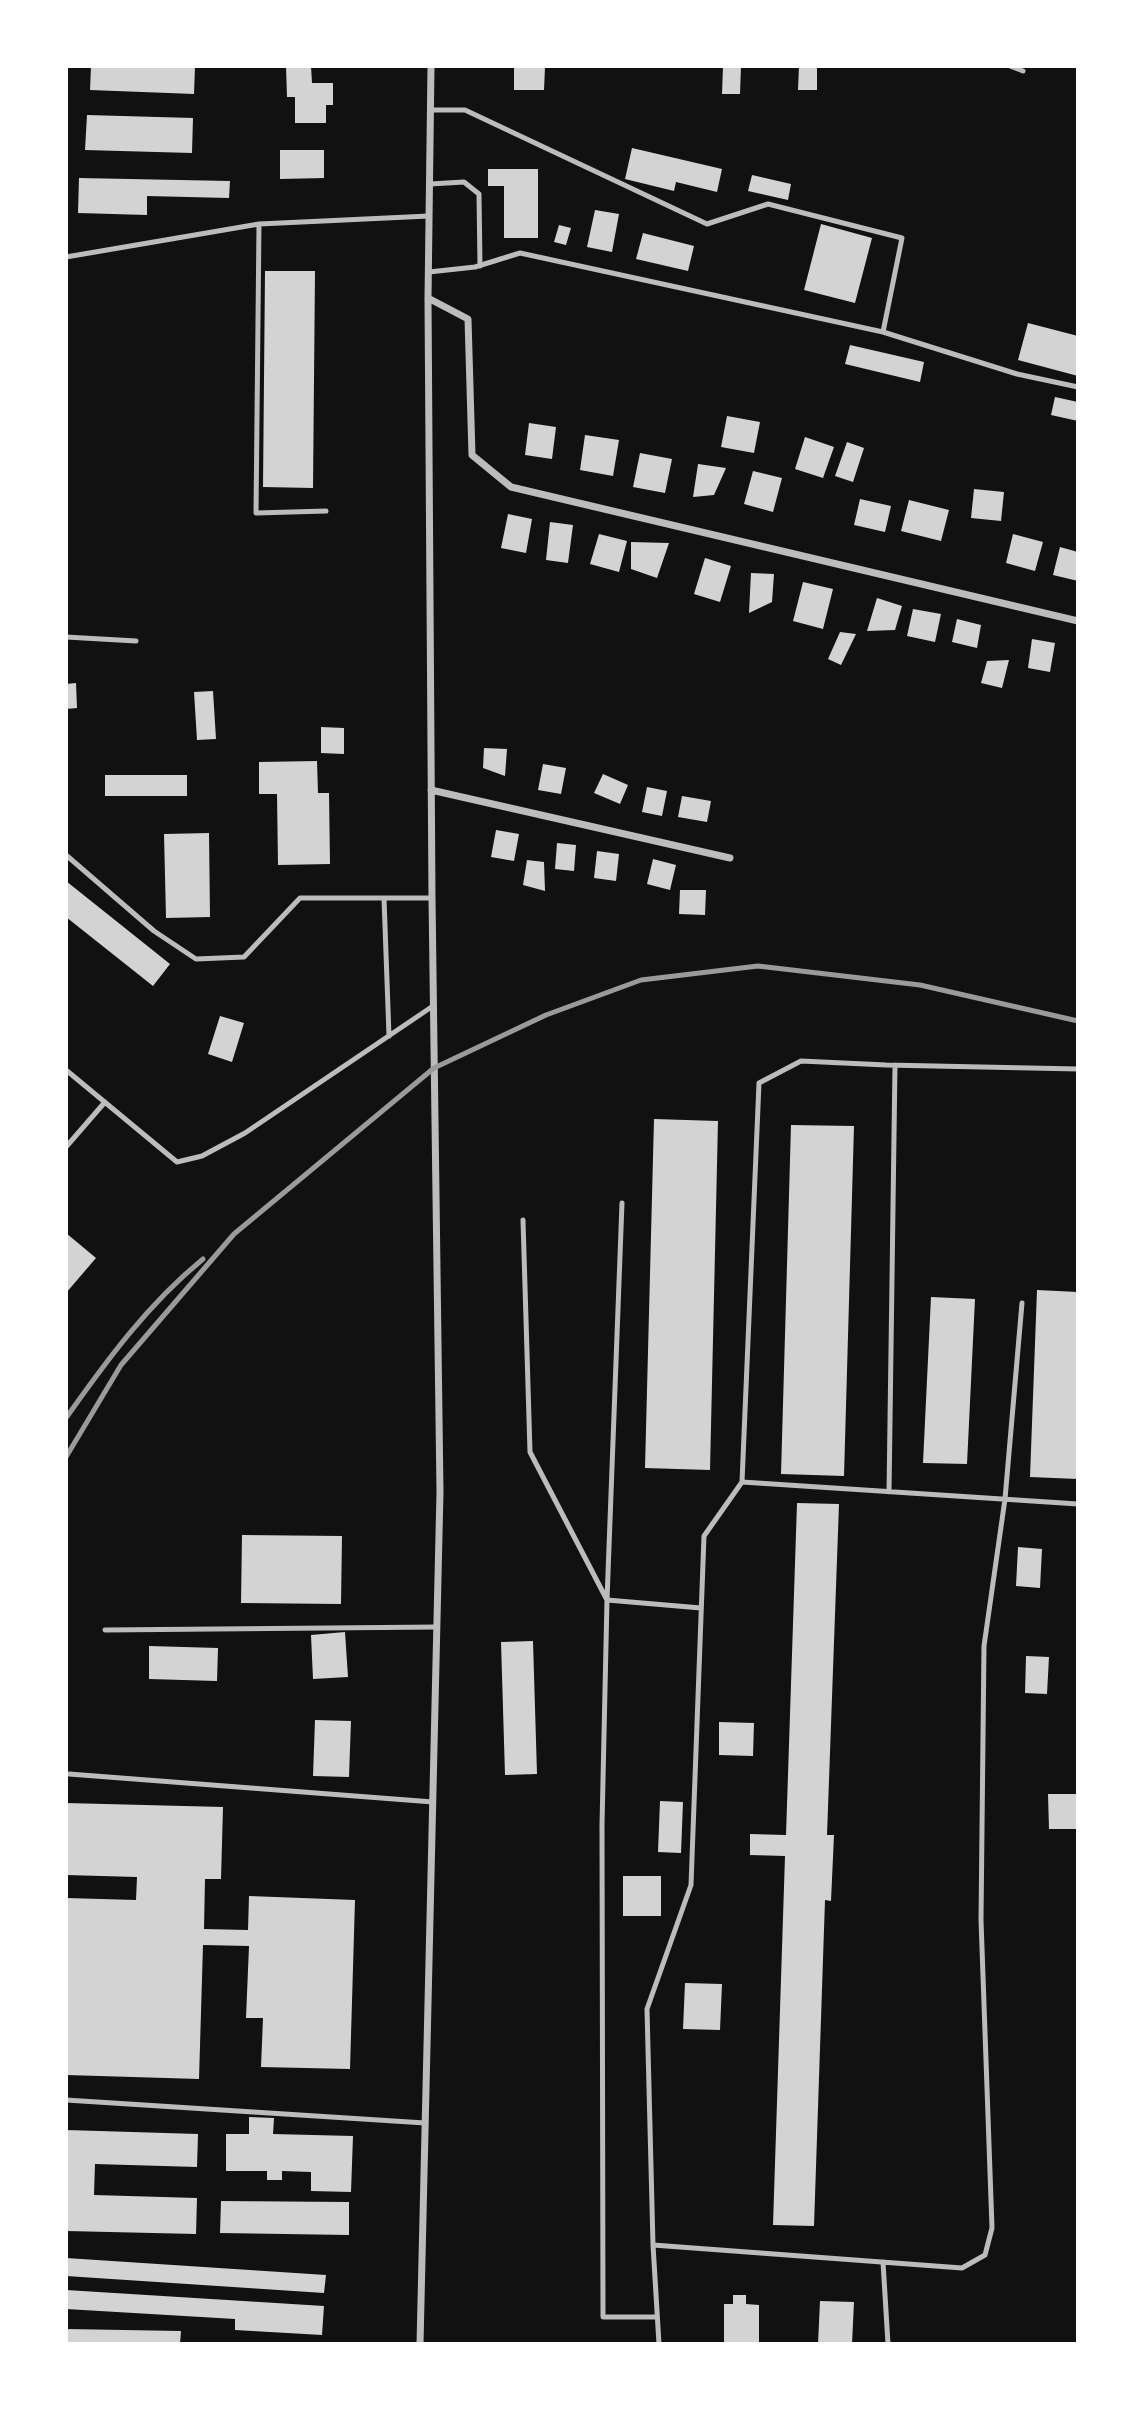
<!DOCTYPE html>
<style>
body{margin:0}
#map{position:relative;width:1144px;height:2410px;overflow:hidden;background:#111;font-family:"Noto Sans",sans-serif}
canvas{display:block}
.frame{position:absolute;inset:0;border:68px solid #fff;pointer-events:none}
</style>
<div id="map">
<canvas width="1144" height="2410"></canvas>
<div class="frame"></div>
</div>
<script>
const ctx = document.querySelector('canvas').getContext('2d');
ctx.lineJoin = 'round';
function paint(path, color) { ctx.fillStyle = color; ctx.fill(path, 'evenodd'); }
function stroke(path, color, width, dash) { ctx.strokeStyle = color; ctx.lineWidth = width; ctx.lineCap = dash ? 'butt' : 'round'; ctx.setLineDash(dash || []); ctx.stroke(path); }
const building = new Path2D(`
 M91 66H195L194 94 90 90Z
 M286 66H311L312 83H333V105H326V123H295V97H287Z
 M514 66 545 67 544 90H514Z
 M723 66H741L740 94H722Z
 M799 66H817V90H798Z
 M87 115 193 118 192 153 85 150Z
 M632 148 722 169 717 192 676 182 674 191 625 179Z
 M280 150H324V178L280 179Z
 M488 169H538V238H504V186H488Z
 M752 175 791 184 788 200 748 191Z
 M79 178 230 181 229 198 147 196V215L78 213Z
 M595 210 619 214 612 252 587 247Z
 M821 224 872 238 855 303 804 290Z
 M559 225 571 228 566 245 554 242Z
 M643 233 694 246 688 271 636 259Z
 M265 271H315L313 488 263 487Z
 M1028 323 1078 336V376L1018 360Z
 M850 345 924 362 920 382 845 364Z
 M1055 397 1078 402V421L1051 415Z
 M727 416 760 422 754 453 721 447Z
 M529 423 556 427 552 459 525 455Z
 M585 435 619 440 613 476 580 470Z
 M805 437 834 447 823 478 795 469Z
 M847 442 864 448 853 482 835 476Z
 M640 453 672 459 665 493 633 487Z
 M698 464 726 468 714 495 693 497Z
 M753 471 782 478 773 512 744 504Z
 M974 489 1004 492 1001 521 971 518Z
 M860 499 891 506 885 532 854 525Z
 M909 500 949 510 941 541 901 531Z
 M508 514 532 519 526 553 501 548Z
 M550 522 573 525 568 563 546 560Z
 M599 534 627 541 619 572 590 564Z
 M1013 534 1043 542 1035 571 1006 563Z
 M631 542 669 543 657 578 631 569Z
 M1060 547 1078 552V581L1053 575Z
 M705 558 731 566 720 602 694 594Z
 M751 573 774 574 772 602 749 613Z
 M803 582 833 589 823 629 793 621Z
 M877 598 902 606 895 630 867 631Z
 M913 609 941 614 935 642 907 636Z
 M957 619 981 625 977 648 952 642Z
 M840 632 856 634 841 665 828 659Z
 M1032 639 1055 643 1050 672 1028 668Z
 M1009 660 1002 688 981 683 987 661Z
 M76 683 77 708 66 709V684Z
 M213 691 216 739 197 740 194 692Z
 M321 727 344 728V754L321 753Z
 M484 748 507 749 505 776 483 768Z
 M317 761 318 793H329L330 864 278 865 277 794H259V762Z
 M543 764 566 768 561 794 538 790Z
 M603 774 628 785 620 804 594 793Z
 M105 775H187V796H105Z
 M647 787 667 791 662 816 642 812Z
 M682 796 711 801 707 822 678 817Z
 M496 830 519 834 514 861 491 857Z
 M209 833 210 917 166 918 164 834Z
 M557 843 576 845 574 871 555 869Z
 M597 851 619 854 616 881 594 878Z
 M653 859 676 865 670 890 647 884Z
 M527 860 544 862 545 891 523 885Z
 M66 881 170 964 153 986 66 917Z
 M680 890H706L705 915 679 914Z
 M220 1016 244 1023 232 1062 208 1054Z
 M654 1119 718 1121 710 1470 645 1468Z
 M791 1125 854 1126 844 1476 781 1474Z
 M66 1233 96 1258 66 1293Z
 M1037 1290 1078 1292V1479L1030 1477Z
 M931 1297 975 1299 967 1464 923 1463Z
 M797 1503 839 1504 827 1835H834L831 1901 825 1900 814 2226 773 2225 785 1856 750 1855V1834L786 1835Z
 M242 1535 342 1536 341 1604 241 1603Z
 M1018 1547 1042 1549 1040 1588 1016 1586Z
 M345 1632 348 1677 313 1679 311 1635Z
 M533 1641 537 1774 505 1775 501 1642Z
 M149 1646 218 1648 217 1681 149 1679Z
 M1026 1656 1049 1657 1047 1694 1025 1693Z
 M315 1720 351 1721 349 1777 313 1776Z
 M719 1722 754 1723 753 1756 719 1755Z
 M1048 1794H1078V1829H1049Z
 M660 1801 683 1802 681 1853 658 1852Z
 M66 1803 223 1807 221 1879H205L204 1929 248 1930 249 1896 355 1900 350 2069 261 2067 263 2018H246L249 1946 203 1945 199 2079 66 2075V1898L136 1900 137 1877 66 1875Z
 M623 1876H661V1916H623Z
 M685 1983 722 1984 720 2030 683 2029Z
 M249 2117 274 2118 273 2134 353 2136 351 2192 311 2191V2172L282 2171V2180H267V2171H226V2134H249Z
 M66 2130 198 2134 197 2167 95 2164 94 2195 197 2198 196 2234 66 2231Z
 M221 2201 349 2202V2235L220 2233Z
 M66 2258 326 2275 324 2293 66 2276Z
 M66 2290 324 2306 322 2335 235 2330V2319L66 2309Z
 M733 2295H746V2304L759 2305V2344H724V2304H733Z
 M820 2301 854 2302 852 2344H818Z
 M66 2329 181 2331 180 2344H66Z`);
const service = new Path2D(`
 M1010 66 1023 71
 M431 110H465L707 224 768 204 902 238 883 332
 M430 184 464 182 479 194 480 266
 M66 257 259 224
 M429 272 475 267 520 253 883 332 1017 374 1078 387
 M326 511 256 513 259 224 429 216
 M66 637 136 641
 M66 855 154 931 196 959 244 957 300 898H432
 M384 898 389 1036
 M66 1070 177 1162 202 1156 245 1133 433 1006
 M66 1147 105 1102
 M622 1203 607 1600 701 1608
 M523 1220 530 1452 607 1600 602 1825 603 2317H657
 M742 1482 1078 1504
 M889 1492 895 1065
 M105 1630 437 1627
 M69 1774 433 1802
 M66 2100 425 2123
 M653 2245 962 2268 985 2255 992 2228 981 1920 984 1646 1005 1499 1022 1303
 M883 2262 888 2344
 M659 2344 653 2245 647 2009 691 1885 704 1536 742 1482 759 1083 801 1061 886 1065 1078 1069`);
const minor = new Path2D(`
 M428 298 468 319 472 455 511 487 1078 621
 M431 790 730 858
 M420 2344 440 1492 432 898 428 298 431 66`);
const rail = new Path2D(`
 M66 1418C107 1360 148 1304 203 1259
 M66 1457 121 1365 234 1234 434 1068 546 1015 641 980 758 966 920 985 1078 1021`);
paint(building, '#d3d3d3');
stroke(service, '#bcbcbc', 5);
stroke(minor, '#bcbcbc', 7);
stroke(rail, '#9a9a9a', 5);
</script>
